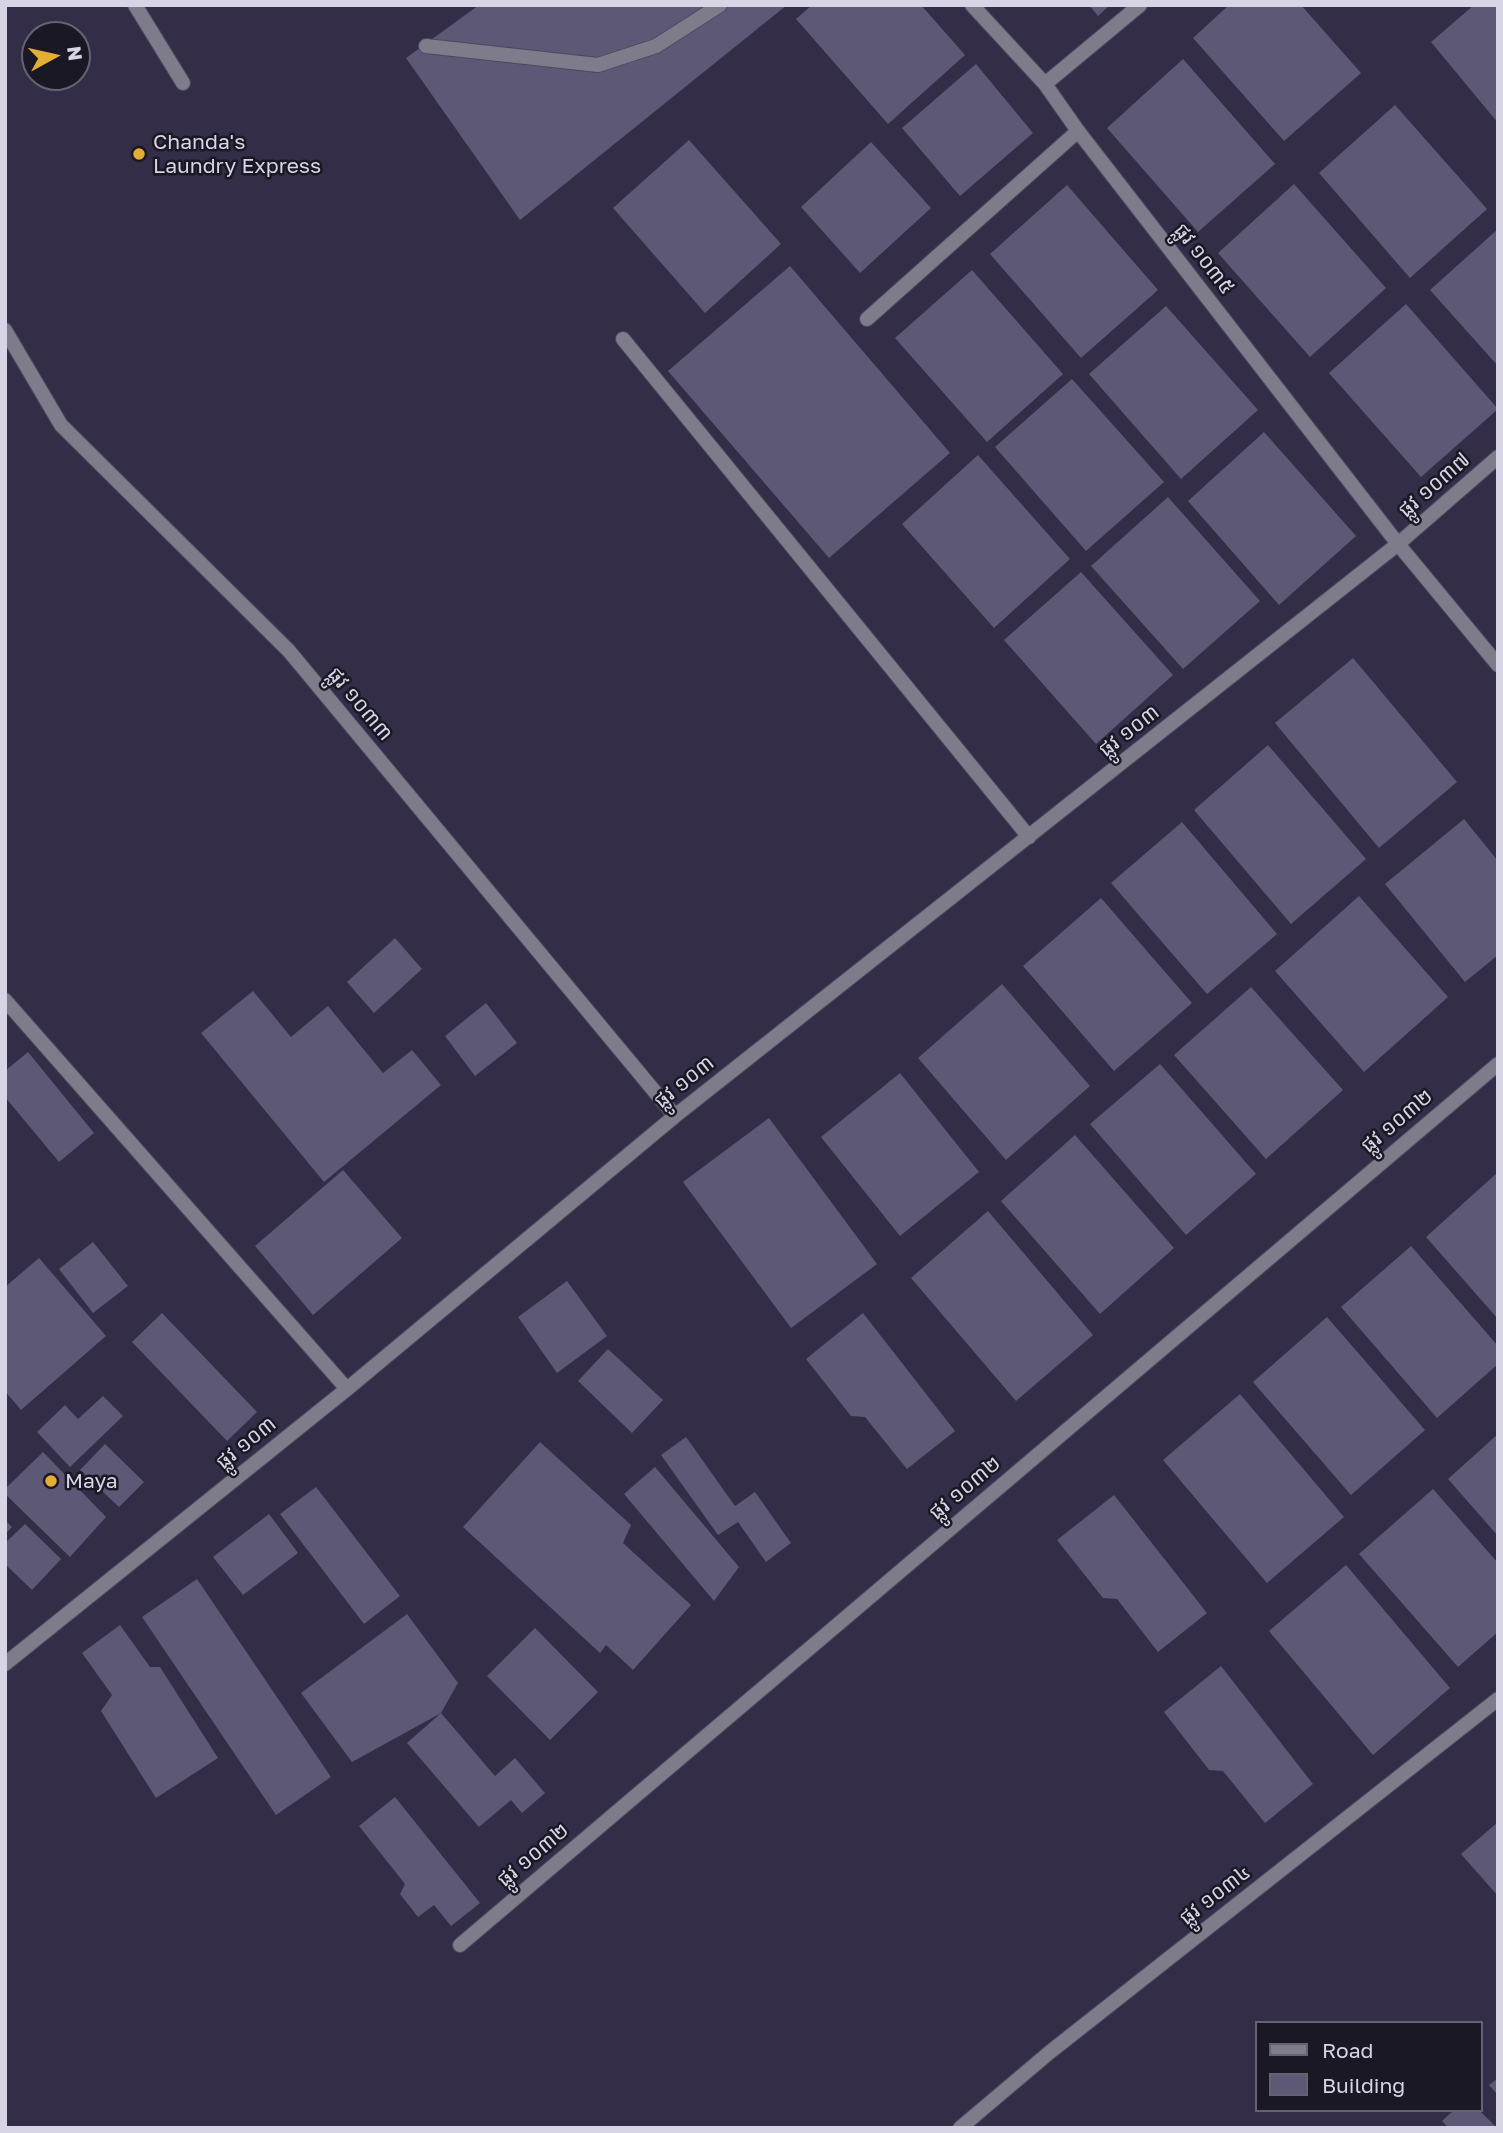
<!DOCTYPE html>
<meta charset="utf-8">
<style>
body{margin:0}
#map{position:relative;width:1503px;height:2133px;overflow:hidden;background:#332d48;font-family:"Golos Text",sans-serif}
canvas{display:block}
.frame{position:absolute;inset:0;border:7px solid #d6d4e5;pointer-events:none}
.legend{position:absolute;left:1255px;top:2021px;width:228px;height:91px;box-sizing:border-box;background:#1a1824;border:2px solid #656371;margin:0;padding:9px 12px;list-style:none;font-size:21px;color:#d6d4e5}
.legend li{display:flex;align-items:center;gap:14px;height:35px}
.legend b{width:35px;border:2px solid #656371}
.north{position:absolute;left:21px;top:21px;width:70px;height:70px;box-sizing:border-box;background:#1a1824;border:2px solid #656371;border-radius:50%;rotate:82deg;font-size:19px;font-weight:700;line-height:28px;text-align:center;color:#d6d4e5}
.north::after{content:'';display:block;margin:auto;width:24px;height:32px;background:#e4ad35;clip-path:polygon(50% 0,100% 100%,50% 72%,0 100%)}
</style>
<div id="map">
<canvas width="1503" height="2133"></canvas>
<div class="frame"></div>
<ul class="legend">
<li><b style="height:9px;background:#7e7c8a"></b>Road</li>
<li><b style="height:19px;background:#5d5875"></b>Building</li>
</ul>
<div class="north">N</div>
</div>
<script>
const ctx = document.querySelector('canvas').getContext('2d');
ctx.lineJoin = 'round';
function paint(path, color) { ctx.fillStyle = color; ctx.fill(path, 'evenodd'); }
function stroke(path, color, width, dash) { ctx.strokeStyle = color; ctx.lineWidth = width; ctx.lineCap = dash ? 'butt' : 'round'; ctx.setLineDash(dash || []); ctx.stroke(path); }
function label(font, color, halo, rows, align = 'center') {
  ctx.font = font + ' "Golos Text","Noto Sans Khmer",sans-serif'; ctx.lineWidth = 5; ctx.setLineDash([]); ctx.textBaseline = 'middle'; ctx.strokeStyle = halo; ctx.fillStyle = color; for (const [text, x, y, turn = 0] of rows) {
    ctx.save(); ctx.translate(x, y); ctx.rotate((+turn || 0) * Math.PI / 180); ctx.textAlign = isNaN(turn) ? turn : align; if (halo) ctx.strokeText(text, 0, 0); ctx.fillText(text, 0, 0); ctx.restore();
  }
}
const building = new Path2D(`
 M479 5H787L520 220 406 58Z
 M812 5H921L965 55 888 124 796 19Z
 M1089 5H1110L1098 16Z
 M1229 5H1301L1361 73 1284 141 1193 38Z
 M1474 5H1498V123L1431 42Z
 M1183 59 1275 164 1198 232 1107 128Z
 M976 64 1033 133 960 196 902 128Z
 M1395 105 1487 209 1410 278 1319 173Z
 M689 140 781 244 705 313 613 208Z
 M871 142 931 208 860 273 801 207Z
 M1294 184 1386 288 1310 357 1218 253Z
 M1067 185 1158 290 1081 358 990 254Z
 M1498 229V366L1430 290Z
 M790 266 950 453 829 558 668 371Z
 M972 270 1063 374 987 442 895 338Z
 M1406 304 1498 409 1421 477 1329 373Z
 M1166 306 1258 410 1181 479 1089 374Z
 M1072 379 1164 482 1086 551 995 447Z
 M1264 432 1356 536 1279 605 1188 501Z
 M978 455 1070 559 994 628 902 524Z
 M1168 497 1260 601 1183 669 1091 566Z
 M1081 572 1173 675 1096 744 1004 640Z
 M1353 658 1457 782 1379 848 1275 723Z
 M1268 745 1366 859 1291 924 1194 810Z
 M1464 819 1498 861V955L1465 982 1385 884Z
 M1182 822 1277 934 1207 994 1111 883Z
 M1359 896 1448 997 1364 1072 1275 971Z
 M1101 898 1192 1003 1114 1071 1023 966Z
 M395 938 422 969 374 1013 347 982Z
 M1002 984 1090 1086 1006 1160 918 1058Z
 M1251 987 1343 1090 1266 1159 1174 1055Z
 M253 991 291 1037 328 1006 383 1073 412 1050 441 1085 324 1182 201 1033Z
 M486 1003 517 1043 475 1076 445 1036Z
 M28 1052 94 1133 59 1162 5 1097V1071Z
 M1160 1064 1256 1174 1186 1235 1090 1124Z
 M900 1073 979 1172 900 1236 821 1137Z
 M769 1118 877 1264 791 1328 683 1182Z
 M1075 1135 1174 1248 1100 1314 1001 1201Z
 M343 1170 402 1238 313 1315 255 1246Z
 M1498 1172V1319L1426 1237Z
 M988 1211 1093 1335 1016 1401 911 1278Z
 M93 1242 128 1286 93 1313 59 1269Z
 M1411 1246 1498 1346V1364L1437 1418 1341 1307Z
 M39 1258 106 1336 21 1410 5 1391V1287Z
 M567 1281 607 1336 557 1373 518 1317Z
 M162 1313 257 1412 227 1441 132 1342Z
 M863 1313 955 1431 907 1469 865 1417 851 1416 806 1359Z
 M1327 1317 1425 1430 1351 1495 1253 1382Z
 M608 1349 663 1400 632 1433 578 1381Z
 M1240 1394 1344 1517 1267 1583 1163 1460Z
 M103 1396 123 1416 70 1467 37 1432 65 1405 78 1419Z
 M1498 1434V1536L1448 1479Z
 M686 1437 735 1506 755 1492 791 1543 766 1562 738 1522 718 1535 661 1455Z
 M540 1442 631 1525 623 1543 691 1605 633 1670 606 1645 600 1653 463 1527Z
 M105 1444 144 1482 119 1507 80 1470Z
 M43 1452 106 1517 70 1557 5 1494V1489Z
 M655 1467 739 1567 714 1601 624 1494Z
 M316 1487 400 1596 364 1624 280 1514Z
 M1433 1489 1498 1563V1632L1458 1667 1359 1554Z
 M1114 1495 1207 1613 1158 1652 1117 1599 1103 1598 1057 1540Z
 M269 1514 298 1553 243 1595 213 1557Z
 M5 1520 12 1527 5 1534Z
 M25 1524 61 1559 32 1590 5 1564V1543Z
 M1346 1565 1450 1688 1373 1755 1269 1631Z
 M197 1579 331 1777 276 1815 142 1617Z
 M407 1614 458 1683 441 1713 495 1776 515 1758 545 1793 522 1813 511 1800 479 1827 407 1743 441 1713 352 1762 301 1693Z
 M120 1625 150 1667H160L218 1758 156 1798 101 1711 112 1695 82 1653Z
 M535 1628 598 1692 550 1740 487 1676Z
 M1221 1666 1313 1784 1265 1823 1223 1771 1209 1770 1164 1712Z
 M395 1797 480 1903 451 1926 434 1905 418 1917 400 1894 405 1884 359 1826Z
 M1498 1822V1896L1461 1854Z
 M1498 2078V2095L1489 2085Z
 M1454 2110H1479L1497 2128H1449L1442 2121Z`);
const service = new Path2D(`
 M426 46 598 65 656 46 720 5
 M867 319 1078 131`);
const minor = new Path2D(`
 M135 5 183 83
 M972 5 1045 84 1078 131 1398 544 1498 665
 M1045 84 1140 5
 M5 330 61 425 289 651 675 1116
 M623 339 1029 837
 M5 1000 347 1389
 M5 1664 347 1389 675 1116 1398 544 1498 457
 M460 1945 1498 1064
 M960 2128 1050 2052 1498 1699`);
const markers = [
 [139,154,7,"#e4ad35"],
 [51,1481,7,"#e4ad35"]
];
const poiNames = [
 ["Chanda's",153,142],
 ["Laundry Express",153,166],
 ["Maya",65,1481]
];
const streetNames = [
 ["ផ្លូវ ១០៣៥",1204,259,52],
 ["ផ្លូវ ១០៣៧",1434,485,-41],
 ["ផ្លូវ ១០៣៣",360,704,50],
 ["ផ្លូវ ១០៣",1129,731,-38],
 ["ផ្លូវ ១០៣",684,1082,-39],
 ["ផ្លូវ ១០៣២",1397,1121,-40],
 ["ផ្លូវ ១០៣",246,1443,-39],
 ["ផ្លូវ ១០៣២",965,1488,-40],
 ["ផ្លូវ ១០៣២",533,1855,-40],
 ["ផ្លូវ ១០៣៤",1215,1895,-38]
];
paint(building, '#5d5875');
stroke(service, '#4d4861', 16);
stroke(minor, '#4d4861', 16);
stroke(service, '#7e7c8a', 14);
stroke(minor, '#7e7c8a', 14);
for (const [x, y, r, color] of markers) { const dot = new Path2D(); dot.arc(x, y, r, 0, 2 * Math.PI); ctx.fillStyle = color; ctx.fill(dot); stroke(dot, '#1a1824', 2.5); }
label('21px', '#d6d4e5', '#1a1824', poiNames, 'left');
label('21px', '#d6d4e5', '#1a1824', streetNames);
</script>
